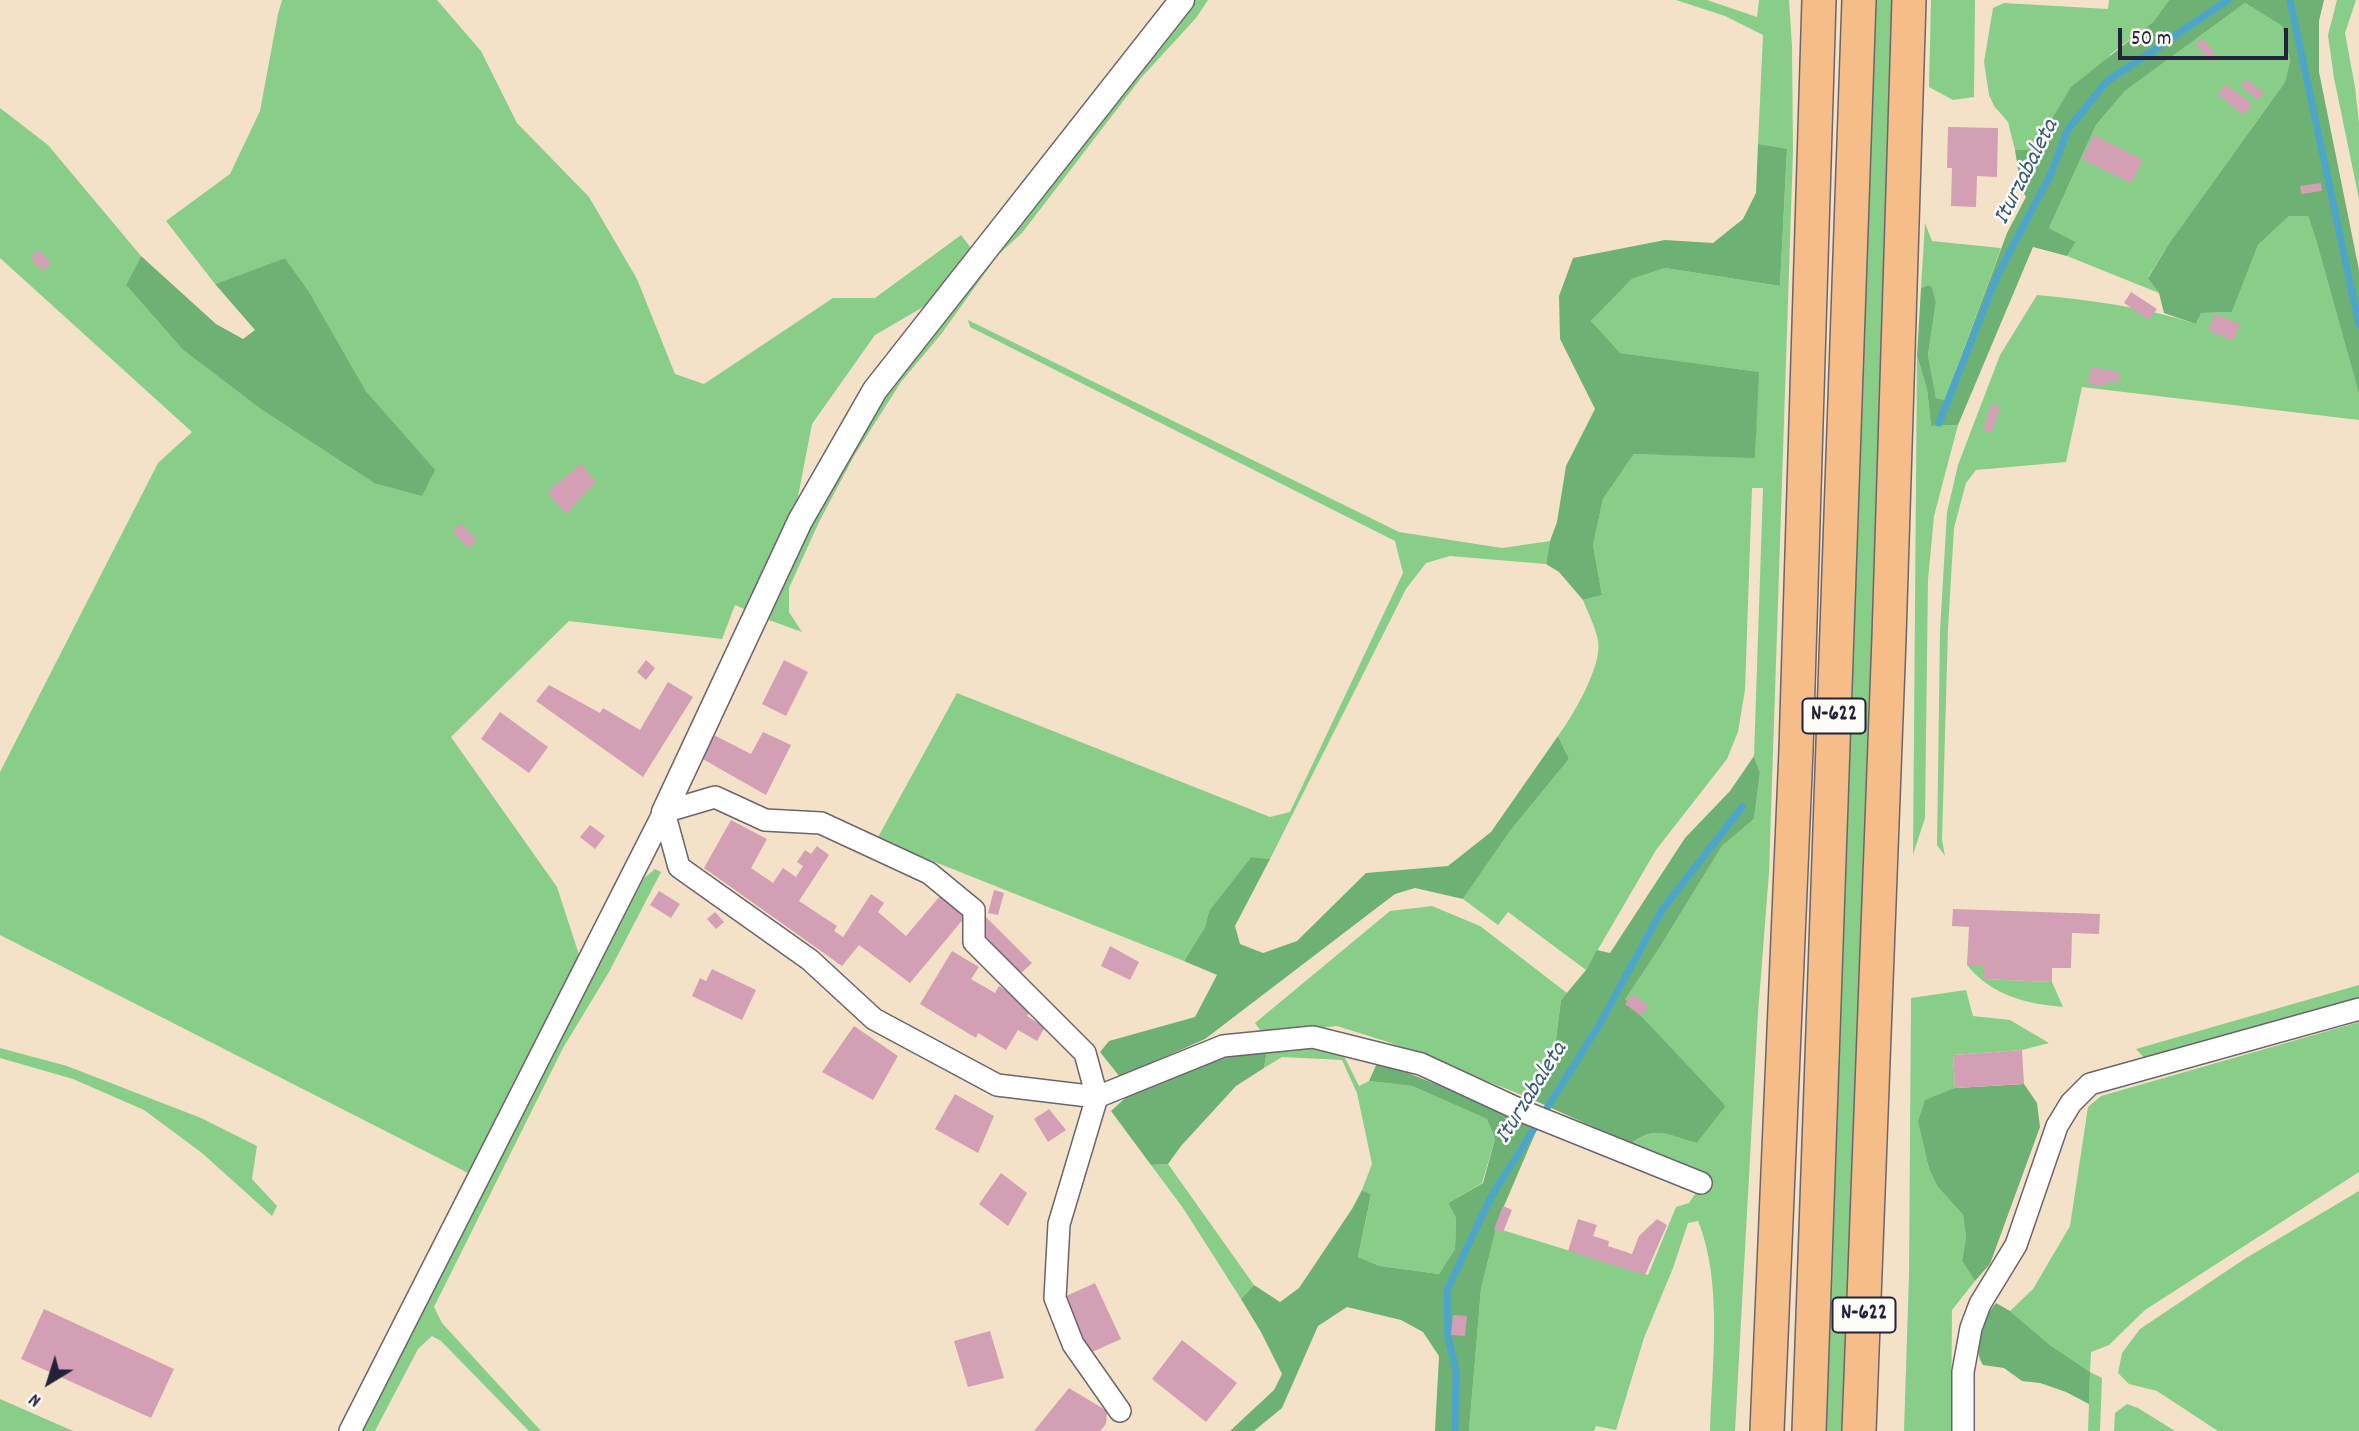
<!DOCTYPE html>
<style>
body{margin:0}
#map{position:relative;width:2359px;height:1431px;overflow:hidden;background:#f4e2c8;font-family:Dekko,sans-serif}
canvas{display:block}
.north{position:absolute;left:14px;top:1347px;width:70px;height:70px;-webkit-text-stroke:5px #fdfcf7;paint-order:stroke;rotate:218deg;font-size:19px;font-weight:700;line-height:28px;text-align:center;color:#22223b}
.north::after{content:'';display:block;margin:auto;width:24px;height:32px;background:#22223b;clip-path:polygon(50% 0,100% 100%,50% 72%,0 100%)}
.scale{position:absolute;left:2118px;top:28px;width:170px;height:32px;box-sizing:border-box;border:4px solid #22223b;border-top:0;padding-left:9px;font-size:21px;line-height:24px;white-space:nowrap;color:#22223b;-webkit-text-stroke:5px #fdfcf7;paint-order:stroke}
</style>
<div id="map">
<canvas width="2359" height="1431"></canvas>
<div class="north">N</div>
<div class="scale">50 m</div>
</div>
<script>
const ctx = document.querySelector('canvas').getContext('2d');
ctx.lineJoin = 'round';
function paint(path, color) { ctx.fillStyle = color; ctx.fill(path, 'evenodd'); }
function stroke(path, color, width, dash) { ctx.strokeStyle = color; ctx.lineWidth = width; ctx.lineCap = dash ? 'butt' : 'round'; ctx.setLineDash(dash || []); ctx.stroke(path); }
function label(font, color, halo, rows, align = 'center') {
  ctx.font = font + ' Dekko,sans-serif'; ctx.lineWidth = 5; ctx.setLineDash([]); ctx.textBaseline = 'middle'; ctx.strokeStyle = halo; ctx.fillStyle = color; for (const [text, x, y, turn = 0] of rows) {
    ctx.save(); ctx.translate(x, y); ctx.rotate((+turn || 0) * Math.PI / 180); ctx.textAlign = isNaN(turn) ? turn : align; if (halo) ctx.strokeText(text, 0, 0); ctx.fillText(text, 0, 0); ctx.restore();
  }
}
const green = new Path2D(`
 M282 0H437L481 51 517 123 589 197 637 279 675 374 704 384 833 298H875L961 235 974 252 930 303 875 335 812 424 795 512 749 611 735 605 722 639 569 621 451 737 557 887 581 961 468 1173 0 935V772L158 463 192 432 0 258V108L48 145 141 256 126 285 183 350 262 410 374 483 434 470 366 391 308 290 285 258 215 284 166 221 230 174 260 111 278 14Z
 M1195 0H1208L1196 18 1141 78 1022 233 998 255 942 333 901 382 854 456 819 522 789 588V612L802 632 766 619 810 522 894 379Z
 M1676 0H1707L1757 17 1759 0H1789L1792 46 1793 151 1769 873 1758 1013 1735 1431H1710C1712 1367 1723 1281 1698 1221L1688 1223 1673 1268 1644 1338 1616 1430 1596 1426 1594 1431H1469L1481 1289 1496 1228 1648 1275 1676 1207 1689 1203 1707 1176 1631 1144C1655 1124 1670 1136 1697 1143L1726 1106 1624 999 1660 947 1722 846 1754 819 1760 773 1754 756 1763 488H1752L1745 690 1738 732 1727 759 1656 850 1586 970 1508 912 1498 925 1463 899 1510 831 1569 759 1558 736C1572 717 1603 665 1598 641 1596 628 1588 613 1583 600L1602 595 1593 545 1603 499 1634 454 1755 457 1758 372 1619 353 1591 321 1632 279 1665 268 1780 286 1787 150 1758 144 1763 35 1725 16Z
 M1876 0H1894L1844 1431H1822Z
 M1931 0H1975L1974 97 1953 100 1929 87Z
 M2109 0H2169L2154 21 2111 54 2034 149 2015 150 2008 122 1994 106 1989 95 1984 62 1993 8 2004 3 2108 9Z
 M2337 0H2356L2345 33 2355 87 2359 123V199L2334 78 2328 35Z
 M2245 3 2282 26 2290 61 2285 82 2170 242 2148 277 2159 293 2067 256 2076 242 2049 228 2096 125 2125 91Z
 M2289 216H2308L2316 240 2359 394V420L2082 387 2066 462 1976 470 1966 483 1954 528 1948 629 1942 840 1945 856 1937 845 1940 631 1947 512 1958 465 2000 355 2037 295C2090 300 2145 307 2196 324L2201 313 2232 312 2258 245Z
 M1925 223 1932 241 2001 248 1945 400 1936 398 1928 355 1936 302 1932 287 1928 285 1921 288Z
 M968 320 1399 532 1502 548 1550 541 1546 564 1450 556 1426 563 1406 589 1270 859 1251 857 1209 911 1205 927 1184 961 877 839 957 693 1270 817 1290 812 1403 573 1395 541 970 327Z
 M1917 356 1927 389 1931 426 1958 425 1934 516 1928 580 1925 818 1913 855Z
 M655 869 661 872 609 972 563 1048 434 1307 442 1323 541 1431H529L441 1341 432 1336 418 1349 375 1431H360L644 878Z
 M1432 906 1480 926 1567 993 1561 1000 1556 1039 1527 1097 1388 1042 1337 1026 1263 1034 1255 1023 1390 911Z
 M1967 965H1984V979L2052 982 2063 1007C2026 1004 1991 995 1967 965Z
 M2359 985V998L2145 1059 2136 1049Z
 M1966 990 1973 1016 2010 1020 2049 1043 2022 1050 1953 1055 1955 1088 1918 1122 1929 1169 1937 1186 1963 1215 1966 1237 1962 1261 1975 1281 1952 1310 1951 1431H1904L1909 1274 1911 998Z
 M2359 1022V1172L2145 1310 2109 1345 2091 1352 2090 1372 2102 1378 2100 1431H2088L2090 1372 2050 1345 2010 1311 2033 1289 2070 1226 2088 1107 2101 1096Z
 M0 1048 67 1066 201 1118 257 1146 252 1179 277 1206 272 1216 202 1153 144 1110 73 1079 0 1058Z
 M1333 1048 1344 1056 1359 1086 1369 1081 1412 1086 1487 1119 1495 1139 1482 1183 1448 1203 1456 1218 1455 1249 1439 1274 1380 1266 1358 1257 1371 1196 1362 1190 1372 1164 1357 1093 1342 1060 1282 1057 1264 1068 1267 1050Z
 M1168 1164 1254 1285 1241 1299 1183 1208 1151 1165Z
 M2359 1191V1431H2218L2157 1391 2129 1384 2118 1373 2122 1353 2140 1329 2246 1258Z
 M0 1399 73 1431H0Z
 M2127 1404 2138 1408 2175 1431H2114L2115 1413Z`);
const forest = new Path2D(`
 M2169 0H2324L2319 21V72L2359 270V394L2316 240 2308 216H2289L2258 245 2232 312 2201 313 2196 324 2164 313 2159 293 2148 278 2170 242 2285 82 2290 61 2282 26 2245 3 2125 91 2096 125 2049 228 2076 242 2067 256 2033 247 1958 425 1931 426 1927 389 1917 356 1921 288 1928 285 1932 287 1936 302 1928 355 1936 398 1945 400 2007 233 2026 197 2021 188 2015 150 2034 149 2071 87 2154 21Z
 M1758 144 1787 149 1780 286 1665 268 1632 279 1591 321 1620 353 1759 372 1755 458 1634 454 1603 499 1593 545 1602 595 1583 600 1559 572 1546 564 1550 541 1557 522 1566 466 1595 409 1560 339 1559 296 1573 258 1665 240 1713 243 1743 219 1756 193Z
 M141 256 216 324 243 339 255 330 215 284 285 258 308 290 366 391 435 470 422 496 374 483 262 410 183 350 126 285Z
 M1558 736 1569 759 1510 831 1463 899 1415 888 1395 894 1205 1039 1120 1077 1100 1052 1109 1041 1195 1017 1217 975 1184 961 1205 927 1209 911 1251 857 1270 859 1235 926 1240 944 1263 953 1297 941 1366 873 1448 866 1491 832Z
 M1754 756 1760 773 1754 819 1722 846 1660 947 1625 999 1726 1106 1697 1143C1670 1136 1654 1124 1631 1144L1527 1097 1556 1039 1561 1000 1586 970 1597 950 1610 953 1685 838 1730 791Z
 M1267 1050 1264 1068 1236 1086 1181 1146 1168 1164 1151 1165 1111 1111 1132 1092 1163 1079 1220 1059Z
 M1378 1061 1438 1085 1537 1129 1498 1220 1481 1289 1469 1431H1435L1439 1356 1423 1332 1401 1320 1347 1307 1318 1326 1282 1408 1254 1431H1230L1274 1390 1282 1374 1261 1332 1241 1299 1254 1285 1280 1302 1299 1288 1352 1209 1362 1190 1371 1195 1358 1257 1380 1266 1439 1274 1455 1249 1456 1218 1448 1203 1483 1183 1495 1139 1487 1119 1412 1086 1369 1081Z
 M2024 1084 2037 1103 2040 1127 1990 1264 1975 1281 1962 1261 1966 1237 1963 1215 1937 1186 1929 1169 1918 1122 1925 1100 1955 1088Z
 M1996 1303 2010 1311 2050 1345 2090 1372 2089 1404 2066 1392 2040 1383 2022 1381 2004 1368 1983 1365C1971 1345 1982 1320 1996 1303Z`);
const stream = new Path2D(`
 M2290 0 2359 325
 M1939 423 1997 276 2051 174 2067 131 2106 82 2228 0
 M1455 1431 1456 1370 1448 1337 1447 1290 1491 1197 1598 1027 1662 910 1742 807`);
const building = new Path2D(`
 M2202 38 2217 56 2211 62 2196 44Z
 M2246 79 2264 93 2258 100 2241 86Z
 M2225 84 2252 104 2244 115 2218 95Z
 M1948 127 1998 128 1997 177 1977 176 1976 207 1951 206 1952 168H1947Z
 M2094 135 2143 160 2131 183 2082 159Z
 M2321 183 2322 191 2301 194 2300 186Z
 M39 250 51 263 43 271 30 258Z
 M2131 292 2157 309 2149 320 2124 303Z
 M2215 314 2240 324 2233 341 2208 330Z
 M2091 367 2120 372 2118 383 2108 381 2107 386 2088 384Z
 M1991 404 2000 407 1992 433 1983 430Z
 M581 464 596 482 566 514 547 492Z
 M461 523 477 540 468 548 452 531Z
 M646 660 655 668 646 680 637 672Z
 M784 660 808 672 786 716 762 704Z
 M668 682 693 697 643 777 536 701 549 685 600 713 603 708 640 730Z
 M500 712 548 747 529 773 481 739Z
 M763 732 791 745 766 795 701 758 712 734 751 754Z
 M731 820 767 839 751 868 773 883 783 868 796 877 803 866 797 862 805 850 811 854 817 846 829 855 799 901 837 926 834 931 843 937 871 894 884 903 878 912 906 936 940 896 965 917 910 983 859 945 842 966 704 868Z
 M590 825 605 836 595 849 580 837Z
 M994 890 1004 893 998 915 988 913Z
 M659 891 680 904 671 918 650 905Z
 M1953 909 2100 914 2099 934 2072 933 2071 968H2052V982L1984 979V965H1967L1969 927 1952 926Z
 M715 912 724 922 716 929 707 919Z
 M986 917 1032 963 1019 975 982 936Z
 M1110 946 1139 962 1130 980 1101 966Z
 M952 951 979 967 971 979 995 993 999 986 1033 1007 1027 1016 1045 1027 1037 1041 1018 1030 1006 1050 978 1033 976 1038 920 1004Z
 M712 969 756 990 742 1020 692 996 700 978 706 981Z
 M1632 994 1649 1006 1641 1016 1625 1004Z
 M854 1026 898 1056 873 1100 822 1072Z
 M2022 1050 2024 1084 1955 1088 1953 1055Z
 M955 1094 994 1116 978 1153 935 1129Z
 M1049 1109 1066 1130 1048 1142 1034 1119Z
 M1001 1173 1027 1193 1008 1226 979 1204Z
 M1503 1206 1512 1210 1503 1232 1494 1229Z
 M1578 1219 1597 1225 1593 1236 1609 1241 1608 1246 1632 1254 1639 1236 1657 1219 1667 1225 1645 1275 1568 1251Z
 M1095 1283 1121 1339 1090 1353 1064 1297Z
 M44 1309 174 1369 151 1418 21 1359Z
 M1453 1315 1467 1316 1465 1336 1451 1335Z
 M990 1331 1004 1378 968 1387 954 1341Z
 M1182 1340 1237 1383 1206 1422 1152 1379Z
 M1069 1388 1107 1411 1106 1424 1100 1431H1034Z`);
const minor = new Path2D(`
 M664 812 679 867 810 960 874 1019 997 1085 1097 1097 1223 1046 1313 1037 1421 1064 1527 1113 1701 1183
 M350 1431 664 812 715 797 765 820 821 823 929 873 974 910V942L1085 1053 1097 1097 1059 1224 1055 1298 1073 1344 1120 1411
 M1963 1431V1372L1971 1328 1980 1304 2016 1245 2057 1126 2071 1103 2090 1084 2359 1009`);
const tertiary = new Path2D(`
 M664 812 800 521 875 390 1182 0`);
const trunk = new Path2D(`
 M1767 1431 1796 750 1819 0
 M1809 1431 1859 0
 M1859 1431 1889 638 1909 0`);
const shields = [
 [1834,716,63],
 [1864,1315,63]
];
const shieldNames = [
 ["N-622",1834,716],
 ["N-622",1864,1315]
];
const waterNames = [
 ["Iturzabaleta",2028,173,-63],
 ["Iturzabaleta",1533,1094,-58]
];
paint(green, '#88ce88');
paint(forest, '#6eb174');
stroke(stream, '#4da5ca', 7);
paint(building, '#d29fb5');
stroke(minor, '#6c656c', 24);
stroke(tertiary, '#6c656c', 27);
stroke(trunk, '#6c656c', 36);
stroke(minor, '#fff', 21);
stroke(tertiary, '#fff', 24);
stroke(trunk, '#f7bd88', 33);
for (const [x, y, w] of shields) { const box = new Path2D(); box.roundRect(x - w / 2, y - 17.5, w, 35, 5); ctx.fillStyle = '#fdfcf7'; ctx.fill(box); stroke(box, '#22223b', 2); }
label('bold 21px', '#22223b', null, shieldNames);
label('italic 24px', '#355d7b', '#fdfcf7', waterNames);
</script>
